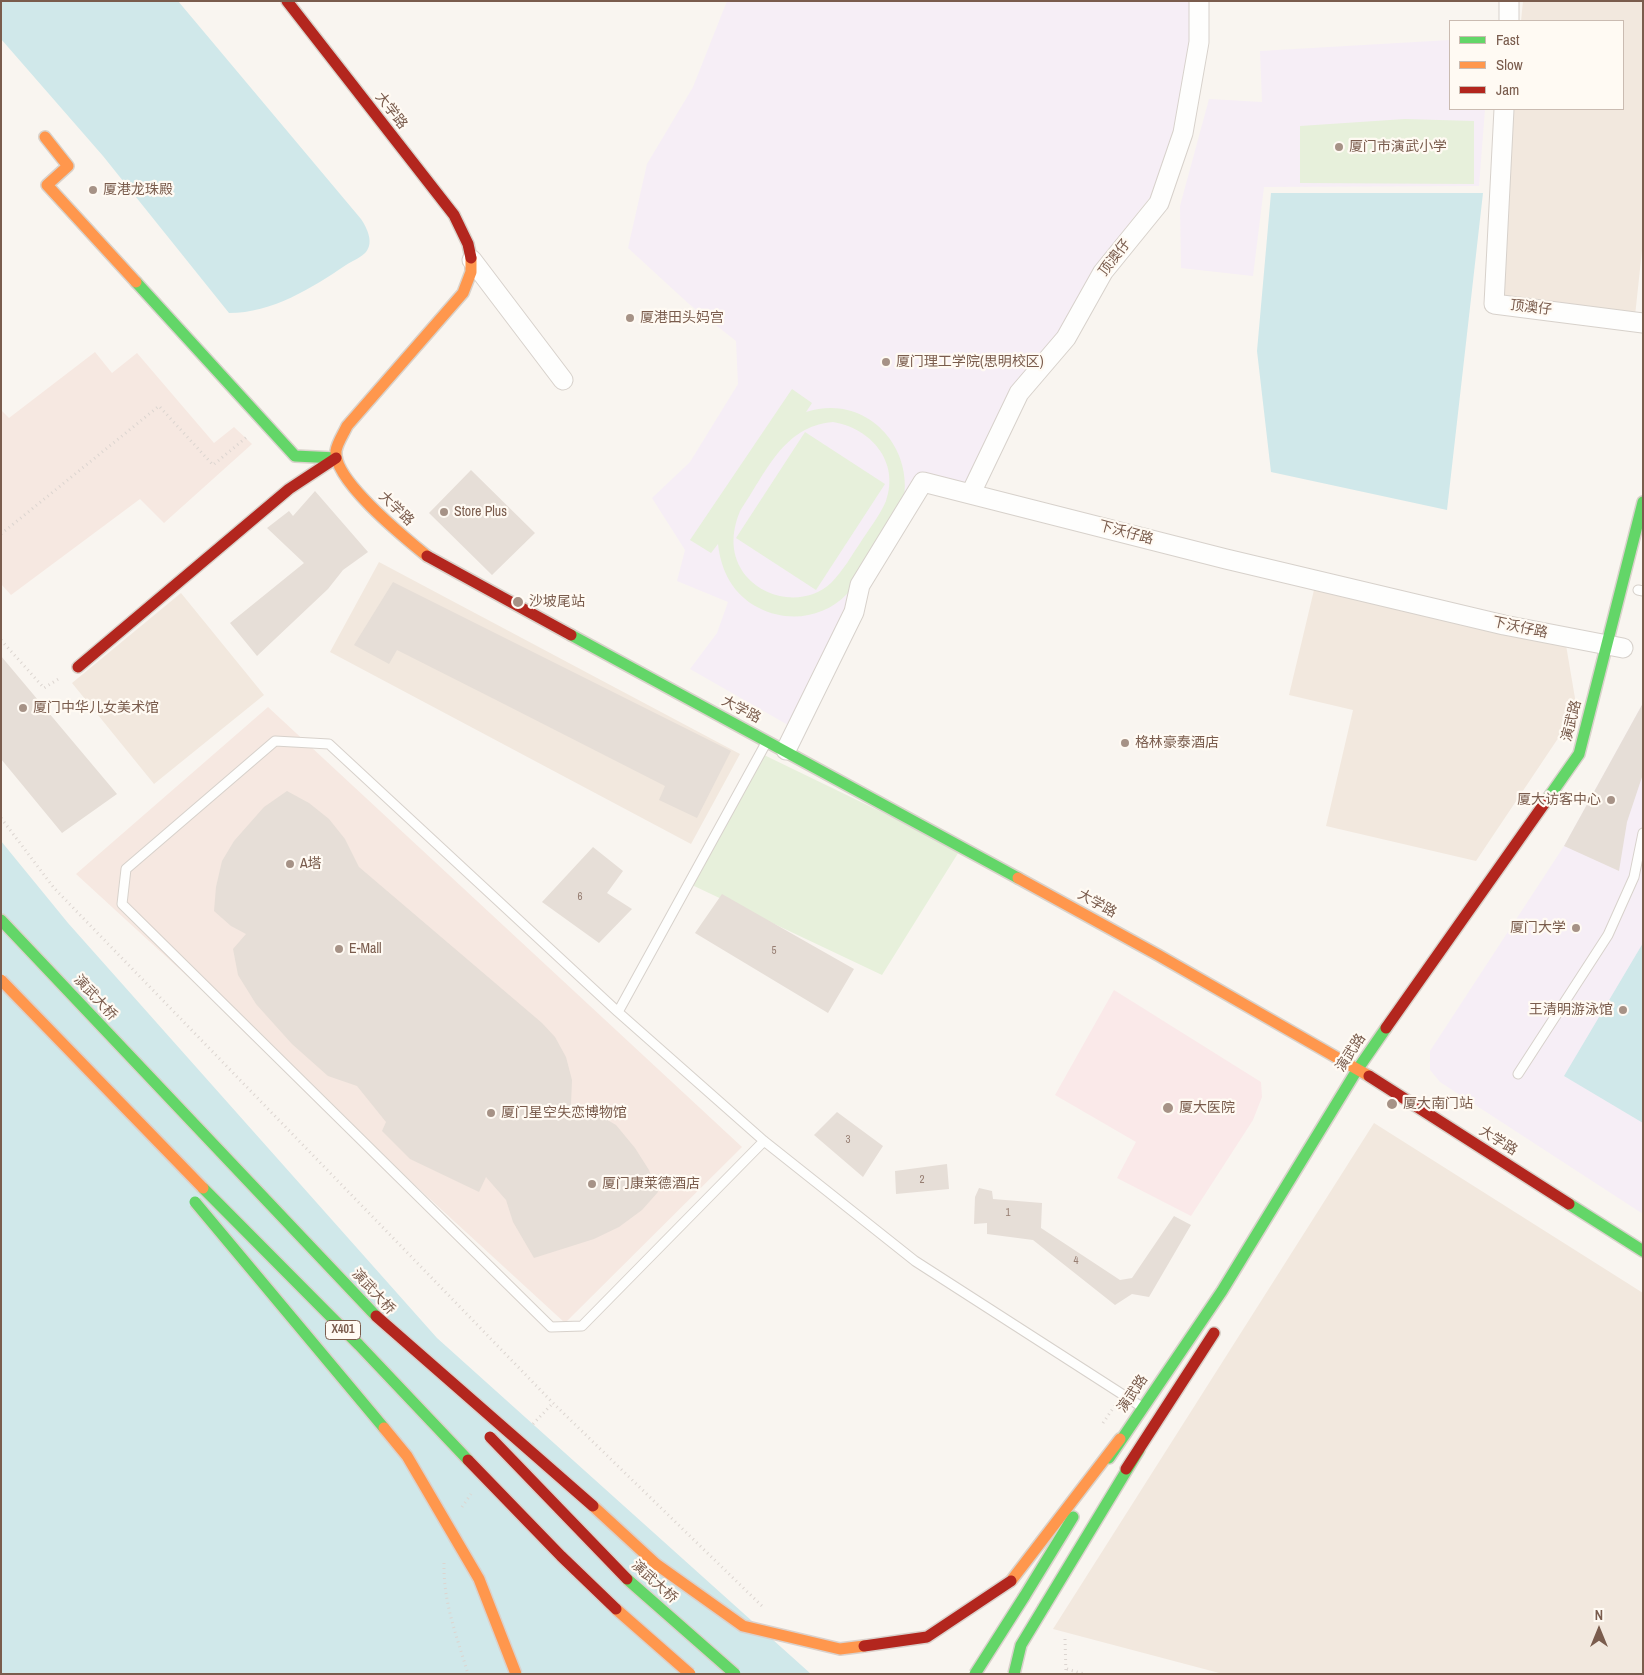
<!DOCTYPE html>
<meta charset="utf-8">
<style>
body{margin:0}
#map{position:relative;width:1644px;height:1675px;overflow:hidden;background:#f9f5f0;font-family:"Archivo Narrow",sans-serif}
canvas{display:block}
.frame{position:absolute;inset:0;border:2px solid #7a5c4d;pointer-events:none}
.legend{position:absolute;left:1449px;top:20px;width:175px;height:90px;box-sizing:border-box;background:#fffaf3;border:1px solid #cabbb1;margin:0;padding:6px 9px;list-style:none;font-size:15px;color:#7a5c4d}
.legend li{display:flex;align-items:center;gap:10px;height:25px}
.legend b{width:25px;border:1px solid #cabbb1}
.north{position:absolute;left:1574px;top:1605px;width:50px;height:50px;-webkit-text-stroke:4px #fffaf3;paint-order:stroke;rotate:0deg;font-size:14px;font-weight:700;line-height:20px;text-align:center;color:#7a5c4d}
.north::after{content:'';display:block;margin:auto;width:18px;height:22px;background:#7a5c4d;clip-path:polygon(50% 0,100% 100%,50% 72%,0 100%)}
</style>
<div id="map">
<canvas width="1644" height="1675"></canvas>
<div class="frame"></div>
<ul class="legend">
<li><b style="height:6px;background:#63d668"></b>Fast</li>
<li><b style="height:6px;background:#ff974d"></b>Slow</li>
<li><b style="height:6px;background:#b3261e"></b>Jam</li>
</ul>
<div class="north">N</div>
</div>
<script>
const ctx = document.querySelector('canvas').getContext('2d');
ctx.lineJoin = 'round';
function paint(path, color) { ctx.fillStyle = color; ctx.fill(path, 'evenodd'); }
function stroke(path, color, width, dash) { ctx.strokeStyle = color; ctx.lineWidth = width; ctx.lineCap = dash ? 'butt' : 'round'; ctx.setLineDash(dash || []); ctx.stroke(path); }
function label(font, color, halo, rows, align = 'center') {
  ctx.font = font + ' "Archivo Narrow","Noto Sans SC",sans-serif'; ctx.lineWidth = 4.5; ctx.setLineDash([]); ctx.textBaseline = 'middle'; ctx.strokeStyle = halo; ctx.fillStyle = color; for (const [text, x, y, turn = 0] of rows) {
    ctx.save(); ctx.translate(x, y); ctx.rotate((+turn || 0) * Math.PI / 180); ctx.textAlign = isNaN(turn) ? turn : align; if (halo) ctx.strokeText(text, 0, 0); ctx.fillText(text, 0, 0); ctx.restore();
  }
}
const residential = new Path2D(`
 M1523 1H1643V241L1635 316 1493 302 1512 109H1623V21H1521Z
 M379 562 740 754 691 844 330 652Z
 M1314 590 1566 645 1577 710 1476 861 1326 826 1353 710 1289 695Z
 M181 593 264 695 154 784 72 683Z
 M1374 1123 1643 1293V1674H1223L1053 1629Z`);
const commercial = new Path2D(`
 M95 352 112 373 137 353 214 443 234 427 252 444 164 523 140 499 11 595 1 584V410L9 418Z
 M268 707 742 1147 565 1323 76 874Z`);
const education = new Path2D(`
 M727 1H1190L1189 42 1174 128 1151 196 1100 260 1060 334 976 479 962 488 925 473 855 588 846 612 788 725 690 669 717 633 728 602 677 581 685 550 652 498 690 462 738 384 736 341 689 304 628 248 647 164 693 87Z
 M1450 40V109H1485L1479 186 1264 187 1253 276 1181 268 1180 206 1209 99 1262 102 1260 51Z
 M1643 703V1214L1440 1082 1430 1070V1051L1564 846Z`);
const medical = new Path2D(`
 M1114 990 1261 1082 1262 1097 1253 1120 1191 1216 1117 1178 1136 1142 1055 1095Z`);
const green = new Path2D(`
 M1405 119 1474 121V184L1300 183V126Z
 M792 389 812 403 806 412C863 393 913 443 904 499 892 520 879 541 867 562 861 573 855 585 847 594 824 618 788 623 759 608 733 595 721 571 718 544L711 553 690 540ZM833 422C871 428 900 462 886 501 880 515 870 528 862 540 852 555 843 571 831 583 806 606 766 600 746 576 730 556 731 533 740 511 766 473 783 426 833 422Z
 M805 432 885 484 816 590 736 538Z
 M762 754 960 850 882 975 692 885Z`);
const water = new Path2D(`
 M1 1H178L361 219C367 228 374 242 366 252 362 257 352 261 346 265 312 288 272 313 229 313L103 156 1 39Z
 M1271 193H1483L1447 510 1271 472 1257 351Z
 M1 841 68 923 437 1338 811 1674H1Z
 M1643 943V1123L1564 1076Z`);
const building = new Path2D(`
 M471 470 535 533 492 575 429 513Z
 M315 491 368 552 343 570 328 589 257 656 230 623 304 563 267 528 289 511 293 516Z
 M393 582 731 751 697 818 659 800 665 786 500 702 397 650 389 664 354 645Z
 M1 656 117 794 62 833 1 759Z
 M1643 703V774L1627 822 1619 871 1564 846Z
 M287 791 309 803 329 819 345 839 359 867 542 1023 555 1037 566 1057 572 1080 571 1105 592 1111 616 1125 635 1148 649 1170 658 1192 642 1210 619 1227 594 1239 534 1258 513 1222 506 1200 486 1177 479 1192 410 1159 382 1131 386 1122 357 1086 328 1076 292 1044 256 1004 238 975 233 949 246 934 231 926 214 911 216 887 222 861 234 841 264 807Z
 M593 847 623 871 607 893 632 909 599 943 542 902Z
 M722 894 854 969 828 1013 695 933Z
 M837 1112 883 1146 863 1177 814 1135Z
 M947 1164 949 1189 896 1194 895 1171Z
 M979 1188 992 1191 993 1199 1042 1203 1041 1228 1120 1280 1132 1278 1174 1216 1191 1225 1149 1297 1132 1294 1115 1305 1033 1240 987 1234V1223L974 1224 975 1197Z`);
const path = new Path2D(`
 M1 534 159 406 213 465 248 436
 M1 640 44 688 60 678
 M1 818 54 888 553 1403 763 1607
 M1103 1423 1116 1404
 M533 1424 553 1403
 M462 1507 471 1494
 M444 1563C443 1602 457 1637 468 1674
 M1065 1639 1066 1674
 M1067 1669 1084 1674`);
const lane = new Path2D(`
 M1638 590 1643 591
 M766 743 618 1012 764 1141 915 1261 1142 1407
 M618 1012 329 744 275 741 126 869 122 904 551 1327 582 1326 764 1141
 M1518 1074 1608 935 1634 877 1643 833`);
const street = new Path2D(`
 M1509 21V1
 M1504 109 1494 304 1643 323
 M472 260 563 380
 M971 493 1019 393 1066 338 1103 272 1159 203 1183 133 1199 42V1
 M786 750 854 612 860 585 923 482 1226 559 1504 625 1623 648`);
const fast = new Path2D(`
 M136 282 295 456 336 458
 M571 635 1018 878
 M1544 804 1579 754 1643 502
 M1 920 376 1316
 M1569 1204 1643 1251
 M1109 1458 1222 1291 1357 1070 1386 1028
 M1024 1597 1073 1517
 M1044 1607 1139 1450`);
const slow = new Path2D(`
 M45 137 68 166 47 185 136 282
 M427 556C405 538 333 480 336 451 337 443 344 433 347 426L463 293 471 272V258
 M1018 878 1158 955 1369 1076
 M1011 1581 1120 1439`);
const jam = new Path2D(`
 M287 1 454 215 468 244 471 258
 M427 556 571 635
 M78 667 289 489 336 458
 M1386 1028 1544 804
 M1369 1076 1569 1204
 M1126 1469 1214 1333`);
const fastBridge = new Path2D(`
 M203 1188 359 1345 468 1460
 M195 1202 384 1428
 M627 1579 735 1674
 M975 1674 1024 1597
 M1014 1674 1021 1645 1044 1607`);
const slowBridge = new Path2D(`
 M1 980 203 1188
 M384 1428 407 1456 479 1579 516 1674
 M593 1506 656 1564 743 1626 840 1649 864 1646
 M616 1609 690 1674`);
const jamBridge = new Path2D(`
 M376 1316 593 1506
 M490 1437 627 1579
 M468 1460 561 1556 616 1609
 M864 1646 927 1637 1011 1581`);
const markers = [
 [1339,147,5,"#a69286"],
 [93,190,5,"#a69286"],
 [630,318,5,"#a69286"],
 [886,362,5,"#a69286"],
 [444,512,5,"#a69286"],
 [518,602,6,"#a69286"],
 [23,708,5,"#a69286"],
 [1125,743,5,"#a69286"],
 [1611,800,5,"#a69286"],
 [290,864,5,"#a69286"],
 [1576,928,5,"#a69286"],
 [339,949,5,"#a69286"],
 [1623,1010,5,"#a69286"],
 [1392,1104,6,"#a69286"],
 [1168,1108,6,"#a69286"],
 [491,1113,5,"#a69286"],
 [592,1184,5,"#a69286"]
];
const numberNames = [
 ["6",580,897],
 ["5",774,951],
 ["3",848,1140],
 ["2",922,1180],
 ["1",1008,1213],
 ["4",1076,1261]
];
const shields = [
 [343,1330,35]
];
const shieldNames = [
 ["X401",343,1330]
];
const streetNames = [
 ["大学路",391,111,52],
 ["顶澳仔",1115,258,-53],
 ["顶澳仔",1531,308,7],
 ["大学路",396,509,44],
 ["下沃仔路",1126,533,15],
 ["下沃仔路",1520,628,12],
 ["大学路",741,710,28],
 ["演武路",1572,721,-76],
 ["大学路",1097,904,29],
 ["演武大桥",95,998,47],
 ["演武路",1351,1053,-57],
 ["大学路",1498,1141,32],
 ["演武大桥",373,1292,47],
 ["演武路",1133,1394,-56],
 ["演武大桥",654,1582,42]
];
const poiNames = [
 ["厦门市演武小学",1349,147],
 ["厦港龙珠殿",103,190],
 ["厦港田头妈宫",640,318],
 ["厦门理工学院(思明校区)",896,362],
 ["Store Plus",454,512],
 ["沙坡尾站",529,602],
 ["厦门中华儿女美术馆",33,708],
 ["格林豪泰酒店",1135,743],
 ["厦大访客中心",1601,800,"right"],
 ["A塔",300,864],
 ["厦门大学",1566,928,"right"],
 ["E-Mall",349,949],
 ["王清明游泳馆",1613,1010,"right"],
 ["厦大南门站",1403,1104],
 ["厦大医院",1179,1108],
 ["厦门星空失恋博物馆",501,1113],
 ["厦门康莱德酒店",602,1184]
];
paint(residential, '#f2e8de');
paint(commercial, '#f6e8e1');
paint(education, '#f6eef6');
paint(medical, '#fae9e9');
paint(green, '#e7f0db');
paint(water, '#d0e8ea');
paint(building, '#e6ded7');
stroke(lane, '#d7d1cb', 11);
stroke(street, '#d7d1cb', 21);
stroke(fast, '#d9d2cb', 14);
stroke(slow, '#d9d2cb', 14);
stroke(jam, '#d9d2cb', 14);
stroke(path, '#dcd5d0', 3, [1, 4]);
stroke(lane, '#fefefd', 9);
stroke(street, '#fefefd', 19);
stroke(fast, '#63d668', 11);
stroke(slow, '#ff974d', 11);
stroke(jam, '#b3261e', 11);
stroke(fastBridge, '#dad1cc', 14, []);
stroke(slowBridge, '#dad1cc', 14, []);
stroke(jamBridge, '#dad1cc', 14, []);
stroke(fastBridge, '#63d668', 11);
stroke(slowBridge, '#ff974d', 11);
stroke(jamBridge, '#b3261e', 11);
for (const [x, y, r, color] of markers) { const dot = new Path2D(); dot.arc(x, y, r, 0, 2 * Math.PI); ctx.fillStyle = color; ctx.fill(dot); stroke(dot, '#fffaf3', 2); }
label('11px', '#977e72', null, numberNames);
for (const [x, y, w] of shields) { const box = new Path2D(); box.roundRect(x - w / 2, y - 9.5, w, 19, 4); ctx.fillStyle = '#fffaf3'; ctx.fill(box); stroke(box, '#7a5c4d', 1); }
label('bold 12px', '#7a5c4d', null, shieldNames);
label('14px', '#7a5c4d', '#fffaf3', streetNames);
label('14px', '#7a5c4d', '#fffaf3', poiNames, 'left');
</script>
